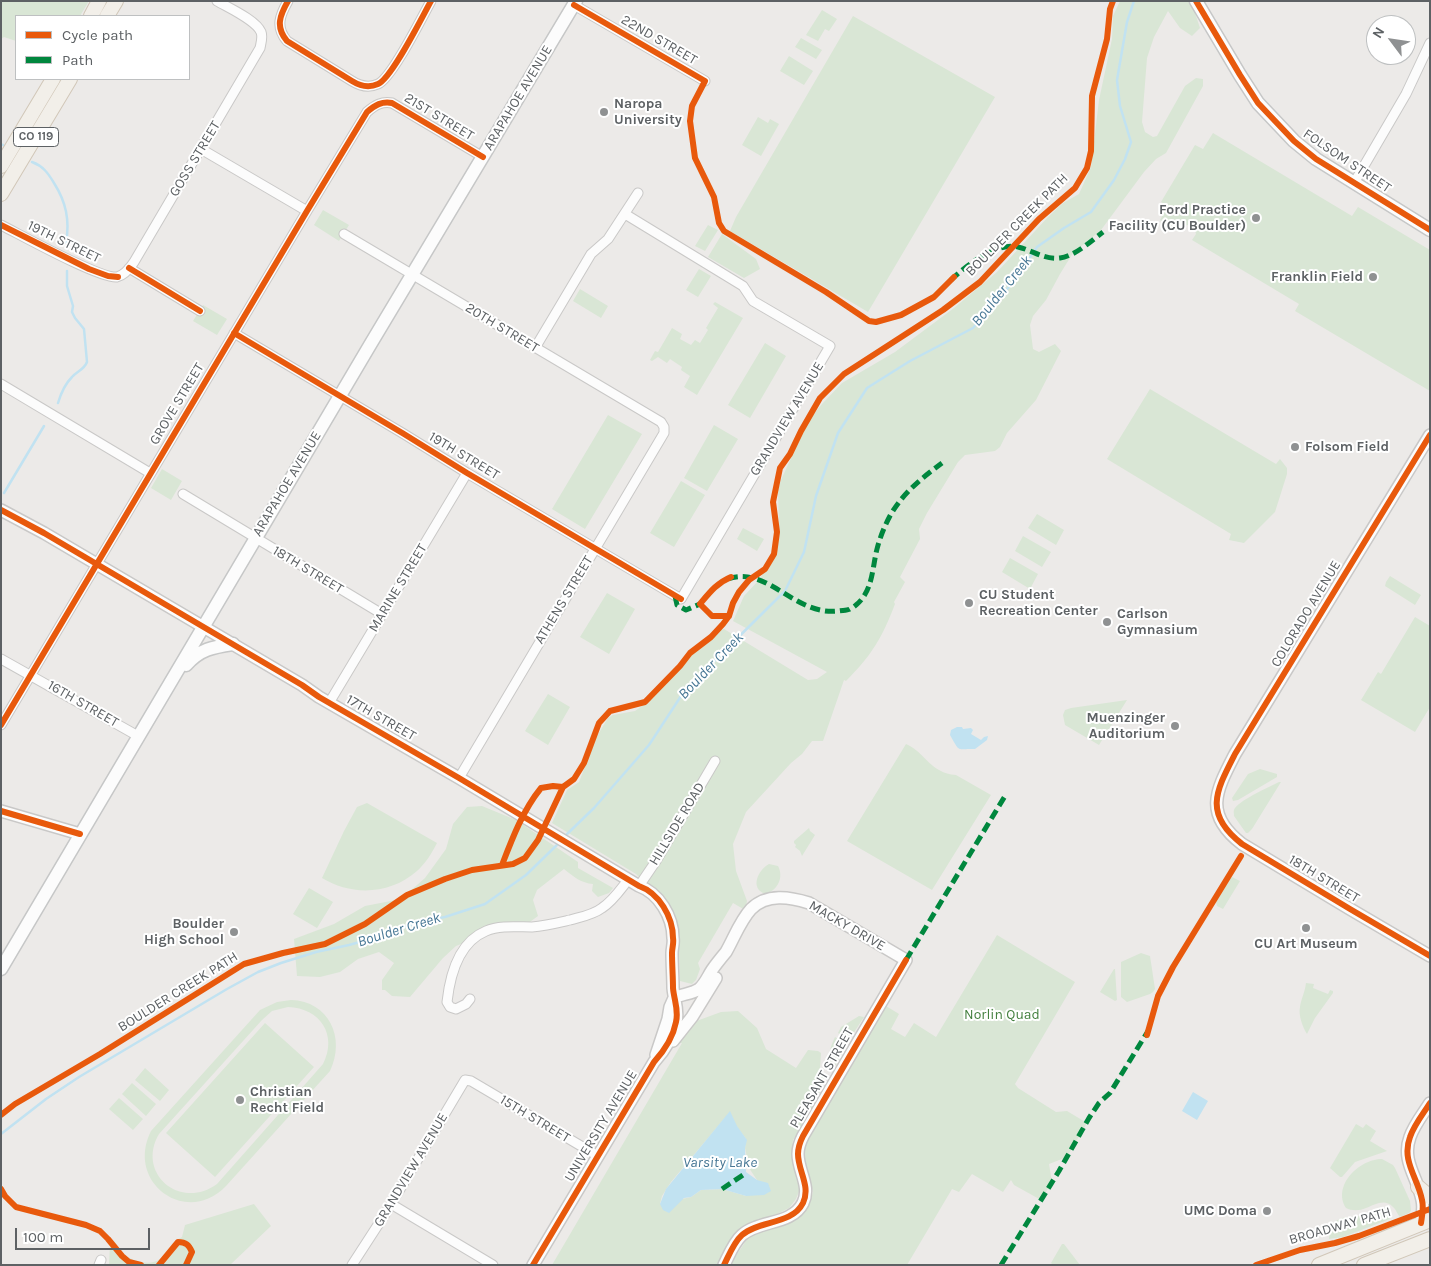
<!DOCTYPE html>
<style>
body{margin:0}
#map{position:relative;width:1431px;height:1266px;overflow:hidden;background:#eceae8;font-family:Karla,sans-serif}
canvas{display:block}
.frame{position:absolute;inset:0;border:2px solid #5d6164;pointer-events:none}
.legend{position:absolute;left:15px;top:15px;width:175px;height:65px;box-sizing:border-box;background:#fff;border:1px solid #bec0c1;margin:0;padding:6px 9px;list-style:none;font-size:15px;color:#5d6164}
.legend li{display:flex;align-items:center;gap:10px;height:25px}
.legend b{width:25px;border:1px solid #bec0c1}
.north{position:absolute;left:1366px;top:15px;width:50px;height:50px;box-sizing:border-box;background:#fff;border:1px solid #bec0c1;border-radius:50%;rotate:301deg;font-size:14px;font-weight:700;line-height:20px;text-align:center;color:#5d6164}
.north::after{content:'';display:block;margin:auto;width:18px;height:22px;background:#8f9192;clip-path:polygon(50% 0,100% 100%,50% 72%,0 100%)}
.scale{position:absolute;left:15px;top:1228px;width:135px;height:22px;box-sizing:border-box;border:2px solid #5d6164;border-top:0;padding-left:6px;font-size:15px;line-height:18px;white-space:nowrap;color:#5d6164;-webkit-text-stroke:4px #fff;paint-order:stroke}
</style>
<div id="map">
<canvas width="1431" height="1266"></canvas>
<div class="frame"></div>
<ul class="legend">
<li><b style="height:6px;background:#e8590c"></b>Cycle path</li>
<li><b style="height:6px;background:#00873e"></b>Path</li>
</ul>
<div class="north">N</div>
<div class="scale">100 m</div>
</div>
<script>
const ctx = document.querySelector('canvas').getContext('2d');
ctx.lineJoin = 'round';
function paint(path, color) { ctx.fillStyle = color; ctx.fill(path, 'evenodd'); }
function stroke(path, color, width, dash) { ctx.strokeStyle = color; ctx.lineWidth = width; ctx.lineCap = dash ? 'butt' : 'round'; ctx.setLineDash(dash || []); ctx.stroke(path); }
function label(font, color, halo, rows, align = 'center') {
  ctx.font = font + ' Karla,sans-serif'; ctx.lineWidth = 4; ctx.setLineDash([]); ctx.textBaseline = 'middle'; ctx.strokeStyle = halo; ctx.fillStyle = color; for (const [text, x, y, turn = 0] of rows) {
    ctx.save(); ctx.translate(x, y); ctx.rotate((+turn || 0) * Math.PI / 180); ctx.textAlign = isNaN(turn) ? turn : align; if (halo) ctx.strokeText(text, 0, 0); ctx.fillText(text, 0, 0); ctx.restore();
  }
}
const green = new Path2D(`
 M1 1H89L80 16H16V41L4 37 1 39Z
 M1120 1H1191L1200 28 1192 36 1180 28 1168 11 1154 37 1147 58 1142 122 1145 132 1153 137 1157 136 1185 86 1196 78 1203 79V86L1166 153 1156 159 1144 172 1101 230 1073 253 1060 274 1046 300 1033 316 1030 325 1033 349 1039 352 1055 344 1061 351 1036 400 1007 433 1000 447 995 451 965 455 958 462 927 513 919 529 920 539 900 577 905 582 894 602 895 604C882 638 872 655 846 681L844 680 823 741H812L802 754 791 763 746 812 733 844 736 871 747 901 745 910 733 903 698 963 700 969 696 980 692 984 680 981 679 951 669 908 636 874 552 823 567 790 579 782 597 736 608 718 613 715 635 711 652 699 692 651 717 631 724 629 808 680 817 679 827 672 733 621 744 596 758 581 771 563 777 546 779 533 778 490 781 480 803 432 813 415 822 404 842 383 895 352 954 308 997 272 1048 217 1063 203 1079 194 1091 167 1099 100 1112 39 1113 16Z
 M822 10 837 19 829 31 825 29 818 41 806 35Z
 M853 16 995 97 868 312 730 231 736 217Z
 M801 38 822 50 816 59 795 47Z
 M789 56 813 71 804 85 780 71Z
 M758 117 768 123 770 119 779 124 761 156 742 145Z
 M1213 133 1352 216 1358 207 1430 250V391L1295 311 1299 304 1192 240 1196 234 1193 224 1183 226 1179 232 1160 220 1168 206 1161 202 1195 145 1203 149Z
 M323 210 349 225 339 241 314 225Z
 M708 225 718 230 705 251 695 246Z
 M722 234 756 259 760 269 744 278 708 257Z
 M699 269 711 276 698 297 686 290Z
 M580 289 608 306 601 318 573 301Z
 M715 302 743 318 697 395 684 387 690 376 681 370 682 367 670 359 667 363 658 357 652 361 650 360 655 351 658 352 672 328 682 334 680 339 691 345 695 340 700 343 708 330 706 328 718 308 713 304Z
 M203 305 227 319 217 335 193 321Z
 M765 343 786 356 750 418 728 405Z
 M1150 389 1276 464 1280 459 1287 468V474L1275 512 1244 543 1229 540 1231 534 1107 459Z
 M608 415 642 434 585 529 552 509Z
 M714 425 738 439 707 491 684 478Z
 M162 469 182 481 171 500 151 488Z
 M681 481 705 495 674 547 650 533Z
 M1037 514 1064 530 1056 545 1028 528Z
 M743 528 764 539 757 551 737 539Z
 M1023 536 1051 552 1042 567 1015 551Z
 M1010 558 1038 574 1030 589 1002 572Z
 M1390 576 1421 595 1415 605 1385 586 1386 582Z
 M607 593 635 609 609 654 580 637Z
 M1415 617 1430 626V707L1415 732 1361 700 1378 672 1381 674Z
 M548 694 570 707 548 745 525 731Z
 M1127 700 1099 745 1065 725 1063 715 1065 710 1071 708Z
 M906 744C926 753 930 773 956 775L991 795 932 890 847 841Z
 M1260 769 1277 774V777L1238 800 1233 801 1232 798 1248 774Z
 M1279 782H1281L1252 829 1248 833H1246L1234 816C1234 812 1233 811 1235 808 1242 799 1269 787 1279 782Z
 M367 803 437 843C432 853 425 864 417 871 390 895 351 896 322 878L344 831 357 807Z
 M482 806 516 820 578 862V868L613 888 609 893 598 897 592 891 593 884C581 883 574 877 564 869L537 890 533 900 538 916 527 924 513 923 456 946 443 958 410 997 392 996 385 990H382V980L394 963 379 952 358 959 340 972 320 977 297 976 294 939 334 924 365 906 401 899 425 878 446 849 453 824 467 807Z
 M809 828 810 831 815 835 802 856 800 851 795 847 796 845 794 843V841Z
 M769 864 778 866C784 877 778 890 766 894 749 889 758 870 769 864Z
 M1232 877 1240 881 1223 909 1217 906 1216 902 1229 879Z
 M309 888 333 902 317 928 293 914Z
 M997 935 1075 982 1015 1084 1018 1088 1056 1112 1067 1111 1087 1123 1067 1157 1049 1164 1052 1182 1041 1200 1014 1185 1011 1180 1003 1192 972 1174 959 1192 952 1189 907 1265H730L749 1236 755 1233 781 1227 800 1217 809 1205 813 1192 803 1153 806 1142 819 1118 886 1006 899 1014 891 1029 905 1037 914 1023 936 1037Z
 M1141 953 1150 956 1155 989 1153 992 1150 994 1127 1002 1121 997V962Z
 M1114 969H1115L1117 1000 1115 1001 1100 992Z
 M1306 983 1314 984 1313 988 1328 994 1330 990 1333 991V993L1315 1018 1307 1034C1303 1028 1298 1015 1300 1007 1301 999 1305 992 1306 983Z
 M291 1000C329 1001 346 1038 330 1071L226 1186C187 1227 125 1183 151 1131L260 1010 277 1002ZM288 1007C320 1008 338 1035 323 1064L217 1184C180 1211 136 1173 159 1134L262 1020 272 1011Z
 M738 1011 757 1028 766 1049 796 1068 808 1050 818 1051 821 1053 820 1069 824 1080 823 1086 817 1097 813 1098 812 1110 793 1140 792 1150 793 1165 800 1189 796 1199 789 1208 777 1214 751 1224 719 1265H552L682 1043 675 1044 691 1023 721 1012ZM730 1112 736 1126 746 1139 745 1148 749 1168 757 1180 746 1196 722 1189 701 1190 691 1197 660 1204 662 1196 671 1182Z
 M859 1016 864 1017 849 1040 838 1033 841 1027Z
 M265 1023 314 1067 215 1177 166 1133Z
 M835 1037 847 1045 834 1068C826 1058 830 1048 835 1037Z
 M145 1068 169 1090 160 1101 135 1080Z
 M132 1083 156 1104 146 1116 122 1094Z
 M119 1098 143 1119 133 1130 109 1109Z
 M1356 1124 1363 1128 1366 1124 1376 1131 1370 1141 1387 1151 1355 1162 1342 1177H1340L1330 1168Z
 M1382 1159 1393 1165 1395 1168 1410 1201 1411 1211 1409 1213 1400 1217C1397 1214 1396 1209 1393 1207 1384 1198 1375 1205 1366 1208 1359 1211 1352 1211 1346 1208 1332 1186 1359 1159 1382 1159Z
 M254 1204 271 1226 230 1265H109L110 1244 114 1241C119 1247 123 1255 130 1258 138 1263 153 1265 160 1259 170 1251 168 1244 182 1237L185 1225Z
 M1381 1207C1387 1208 1389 1209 1392 1215L1390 1219 1343 1237 1329 1239C1331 1217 1340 1218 1359 1216 1367 1215 1374 1210 1381 1207Z
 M1062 1244H1064L1080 1265H1053L1051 1263Z`);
const water = new Path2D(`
 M957 727H962L963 729 971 728 973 730 971 734 981 740 984 737 988 736 987 740 975 749C956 748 961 754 950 735L951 730Z
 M1193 1092 1208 1101 1197 1120 1182 1111Z
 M730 1111 737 1126 747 1140 745 1148 746 1172 757 1180 768 1183 771 1191 764 1195 746 1196 722 1189 701 1190 691 1197 684 1198 669 1213 663 1210 660 1204 666 1189Z`);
const stream = new Path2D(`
 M1 144 3 145
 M32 162C43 166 48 173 54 183 66 202 70 220 66 243
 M58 403C61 393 65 384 72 377 77 371 84 370 87 362L84 329 75 318 72 312 73 306 67 286V271
 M4 493 44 426
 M565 836 594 808 649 745 685 690 785 591 804 552 816 496 838 433 867 388 910 361 973 328 1015 280 1037 247 1064 228 1091 212 1114 180 1125 159 1131 142 1120 106 1117 80 1127 22 1134 1
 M1 1134 46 1099 79 1077 227 989 258 972 281 963 316 952 349 945 381 936 418 922 445 917 485 904 526 875 560 842`);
const minor = new Path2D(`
 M288 1C280 15 275 27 287 41L352 81C360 86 369 88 378 84 392 78 422 17 431 1
 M574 5 705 81
 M201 149 307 211
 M1354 183 1406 94 1430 43
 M1 225C21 235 100 279 117 277 125 275 130 268 134 262L260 48C261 43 263 37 261 32 256 20 229 8 217 1
 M344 234 661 422 664 427V433L459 778
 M129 268 200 311
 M234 333 404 434 467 473 681 599 830 346 753 301 743 286 625 214
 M535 348 591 254 608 239 638 193
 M1 384 150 473
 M183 494 382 614
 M1 659 138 736
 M329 703 467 473
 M1 725 307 211 367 112C375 105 382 101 392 103L483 157
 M639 886 656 861 715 761
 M470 999 466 1004 456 1009 450 1007 447 1002C450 975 459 942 486 931 500 925 517 927 532 927 545 926 557 923 570 920 581 917 593 915 602 908 613 901 620 890 628 880
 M391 1204 493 1265
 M99 1265 101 1260
 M352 1265 387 1211 465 1080 471 1081 598 1156`);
const tertiary = new Path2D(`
 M1430 435 1235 754C1216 791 1203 814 1242 844L1350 909 1430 956
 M1 510 44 533 302 685 319 697 459 778 639 886C659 893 673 917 673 938 674 943 672 948 672 953 672 965 673 977 673 988 674 1000 679 1010 676 1022 673 1038 664 1051 654 1062L533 1265
 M1 811 80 834
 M673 1041 692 1017 716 978
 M656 1055 668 1019 670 1007 674 998C682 994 692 994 699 989 705 984 708 976 712 970 716 964 721 958 726 952 734 938 740 921 751 909 767 893 790 897 809 903L906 960 803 1136C800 1142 798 1148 798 1154 798 1171 811 1186 803 1203 792 1225 759 1220 742 1235 734 1242 729 1255 724 1265
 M1421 1223C1422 1216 1424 1208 1422 1200 1418 1178 1401 1161 1410 1137 1414 1125 1423 1114 1430 1103`);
const secondary = new Path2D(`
 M1196 1 1240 75 1258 103 1294 141 1316 159 1430 230
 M186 665C200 649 213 647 233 644
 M1 969 370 345 576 1`);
const primary = new Path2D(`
 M91 16 99 1
 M107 16 116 1
 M1 166 53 79
 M1 194 70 79
 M1418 1187 1430 1197
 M1319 1265 1430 1220
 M1364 1265 1430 1239`);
const quiet = new Path2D(`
 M951 280C965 266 997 242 1018 247 1032 250 1044 260 1060 258 1075 256 1091 241 1103 232
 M728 579C768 565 794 616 838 611 842 610 847 611 850 609 851 609 855 606 856 605 873 591 872 569 877 549 880 537 885 525 891 514 904 492 922 478 942 463
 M675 596 677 605 686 610 700 604
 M906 960 1005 796
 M722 1189 746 1173
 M1001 1265 1059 1171 1089 1118 1099 1103 1110 1093 1148 1031`);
const cycleway = new Path2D(`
 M288 1C280 15 275 27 287 41L352 81C360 86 369 88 378 84 392 78 422 17 431 1
 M1196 1 1240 75 1258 103 1294 141 1316 159 1430 230
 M574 5 705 81 692 106 690 121 695 158 714 197 719 223 724 231 826 292 869 321 876 322 901 315 934 297 954 277
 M1 225 89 269 108 276 118 277
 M129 268 200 311
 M234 333 404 434 467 473 681 599
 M1430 435 1235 754C1216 791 1203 814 1242 844L1350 909 1430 956
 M1 510 44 533 302 685 319 697 459 778 639 886C659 893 673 917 673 938 674 943 672 948 672 953 672 965 673 977 673 988 674 1000 679 1010 676 1022 673 1038 664 1051 654 1062L533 1265
 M729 616H712L700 604C710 592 717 583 731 577
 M1 725 307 211 367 112C375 105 382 101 392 103L483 157
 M1 811 80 834
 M502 865C512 839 523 810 541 788L553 786 563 787
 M1147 1035 1158 996 1173 967 1241 856
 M1 1115 15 1104 100 1054 244 964 283 953 325 944 365 924 407 895 445 879 472 870 513 864 525 858 538 840 563 787 574 779 584 763 599 723 610 711 645 702 680 666 690 653 711 637 723 624 729 616 733 603 739 592 749 580 765 569 774 554 777 532 773 502 780 468 790 454 801 431 820 398 844 374 943 310 980 282 1039 219 1075 188 1087 168 1091 151 1092 96 1107 39 1110 9 1113 1
 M1 1189 5 1196 16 1207 86 1225 100 1231 108 1239 122 1256 129 1262 141 1265
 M1421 1223C1422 1216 1424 1208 1422 1200 1418 1178 1401 1161 1410 1137 1414 1125 1423 1114 1430 1103
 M159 1265 178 1242C186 1242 189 1245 192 1252L186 1265
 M724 1265C729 1255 734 1242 742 1235 759 1220 792 1225 803 1203 811 1186 798 1171 798 1154 798 1148 800 1142 803 1136L906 960
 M1256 1265 1300 1250 1335 1243 1359 1236 1430 1209`);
const markers = [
 [604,112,5,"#8f9192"],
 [1256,218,5,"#8f9192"],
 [1373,277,5,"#8f9192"],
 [1295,447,5,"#8f9192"],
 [969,603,5,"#8f9192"],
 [1107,622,5,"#8f9192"],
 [1175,726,5,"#8f9192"],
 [1306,928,5,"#8f9192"],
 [234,932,5,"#8f9192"],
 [240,1100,5,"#8f9192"],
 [1267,1211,5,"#8f9192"]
];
const shields = [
 [36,137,45]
];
const shieldNames = [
 ["CO 119",36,137]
];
const streetNames = [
 ["22ND STREET",659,40,30],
 ["ARAPAHOE AVENUE",518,98,-59],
 ["21ST STREET",439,117,31],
 ["GOSS STREET",195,159,-59],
 ["FOLSOM STREET",1347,161,34],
 ["BOULDER CREEK PATH",1017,225,-45],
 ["19TH STREET",64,242,26],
 ["20TH STREET",502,328,31],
 ["GROVE STREET",177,404,-59],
 ["GRANDVIEW AVENUE",787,419,-59],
 ["19TH STREET",464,456,31],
 ["ARAPAHOE AVENUE",287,484,-59],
 ["18TH STREET",308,570,31],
 ["MARINE STREET",398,588,-59],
 ["ATHENS STREET",564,600,-59],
 ["COLORADO AVENUE",1306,614,-59],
 ["16TH STREET",83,704,30],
 ["17TH STREET",381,718,30],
 ["HILLSIDE ROAD",677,824,-59],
 ["18TH STREET",1324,879,31],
 ["MACKY DRIVE",847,926,30],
 ["BOULDER CREEK PATH",178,992,-32],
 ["PLEASANT STREET",822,1078,-60],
 ["15TH STREET",535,1119,31],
 ["UNIVERSITY AVENUE",601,1126,-59],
 ["GRANDVIEW AVENUE",411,1170,-59],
 ["BROADWAY PATH",1340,1226,-16]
];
const poiNames = [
 ["Naropa",614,104],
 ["University",614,120],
 ["Ford Practice",1246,210,"right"],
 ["Facility (CU Boulder)",1246,226,"right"],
 ["Franklin Field",1363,277,"right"],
 ["Folsom Field",1305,447],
 ["CU Student",979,595],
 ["Recreation Center",979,611],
 ["Carlson",1117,614],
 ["Gymnasium",1117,630],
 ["Muenzinger",1165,718,"right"],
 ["Auditorium",1165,734,"right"],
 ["Boulder",224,924,"right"],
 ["High School",224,940,"right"],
 ["CU Art Museum",1306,944,"center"],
 ["Christian",250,1092],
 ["Recht Field",250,1108],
 ["UMC Doma",1257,1211,"right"]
];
const parkNames = [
 ["Norlin Quad",1002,1015]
];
const waterNames = [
 ["Boulder Creek",1002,291,-51],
 ["Boulder Creek",711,666,-46],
 ["Boulder Creek",399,930,-17],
 ["Varsity Lake",720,1163]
];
paint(green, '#d9e6d5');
paint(water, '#c1e2f1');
stroke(stream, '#c1e2f1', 2.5);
stroke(minor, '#c9c8c7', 11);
stroke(tertiary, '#c9c8c7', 14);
stroke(secondary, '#c6c7c7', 15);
stroke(primary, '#d1c7b8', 16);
stroke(minor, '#fcfcfc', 9);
stroke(tertiary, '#fcfcfc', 11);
stroke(secondary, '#fcfcfc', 12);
stroke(primary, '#f2efe9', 14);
stroke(quiet, '#00873e', 5, [10, 5]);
stroke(cycleway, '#e8590c', 6);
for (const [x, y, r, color] of markers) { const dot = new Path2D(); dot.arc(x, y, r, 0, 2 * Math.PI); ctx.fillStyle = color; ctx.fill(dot); stroke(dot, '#fff', 2); }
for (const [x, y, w] of shields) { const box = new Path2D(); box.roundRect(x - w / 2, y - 9.5, w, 19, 4); ctx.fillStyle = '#fff'; ctx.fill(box); stroke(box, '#5d6164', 1); }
label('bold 12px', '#5d6164', null, shieldNames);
label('14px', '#5d6164', '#fff', streetNames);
label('bold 14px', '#5d6164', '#fff', poiNames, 'left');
label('14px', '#458140', '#fff', parkNames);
label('italic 15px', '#477795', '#fff', waterNames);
</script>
